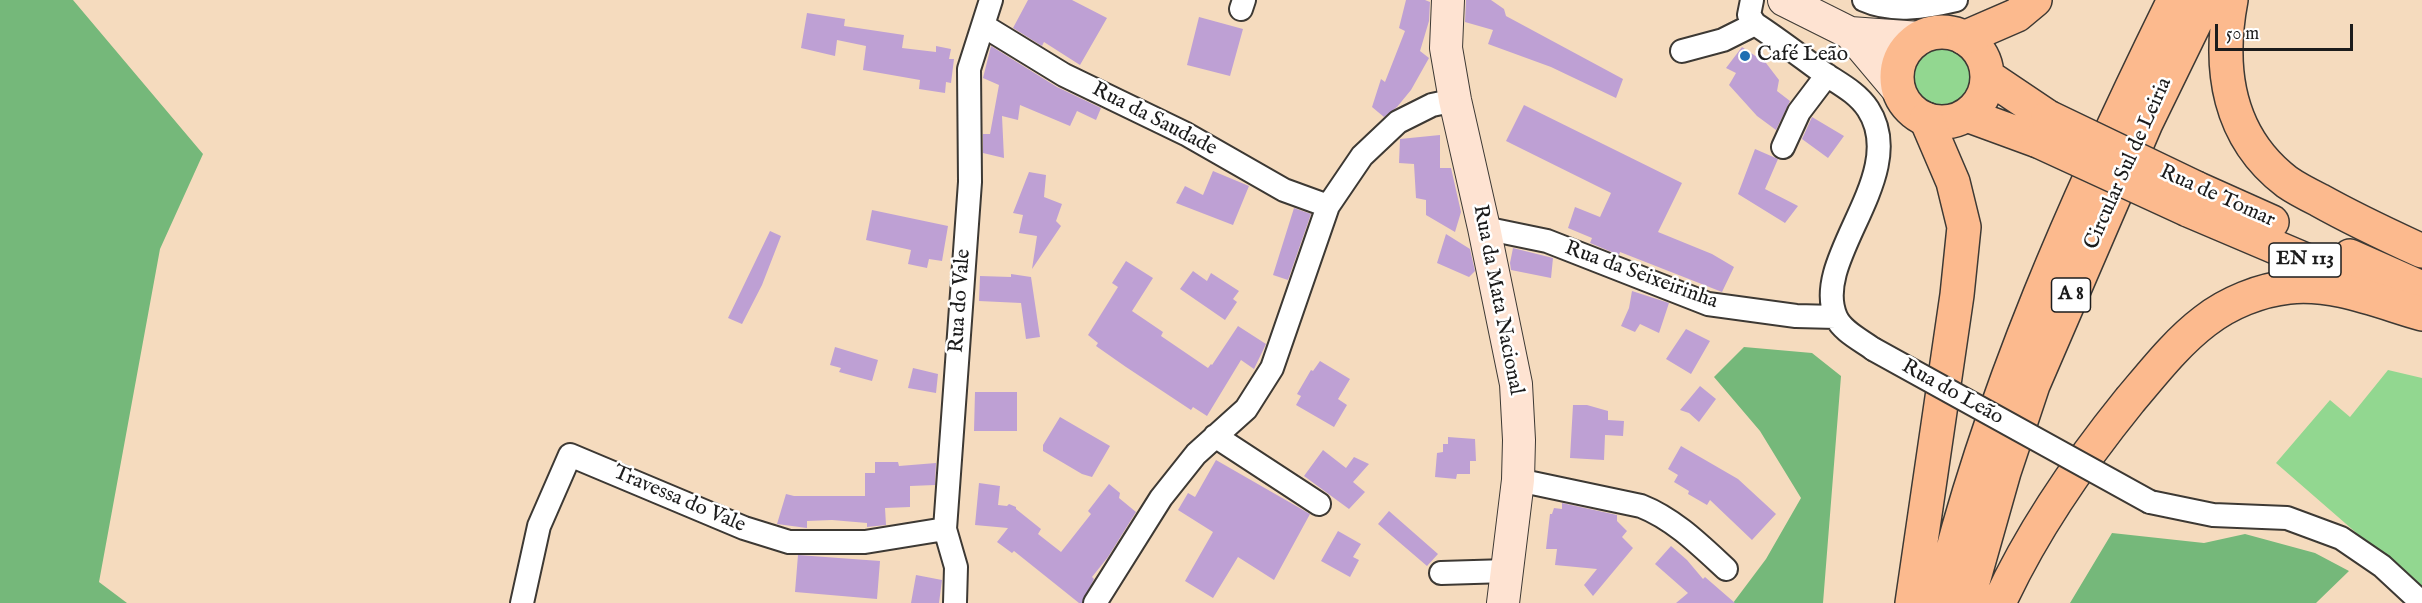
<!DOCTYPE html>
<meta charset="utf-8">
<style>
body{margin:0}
#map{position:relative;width:2422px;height:603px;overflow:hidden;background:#f5dbbe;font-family:"IM FELL English",serif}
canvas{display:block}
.scale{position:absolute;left:2215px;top:24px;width:138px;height:27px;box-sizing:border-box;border:3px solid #1c1c1c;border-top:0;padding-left:8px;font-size:18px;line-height:21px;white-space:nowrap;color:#1c1c1c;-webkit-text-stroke:4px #fff;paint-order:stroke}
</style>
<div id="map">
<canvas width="2422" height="603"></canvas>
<div class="scale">50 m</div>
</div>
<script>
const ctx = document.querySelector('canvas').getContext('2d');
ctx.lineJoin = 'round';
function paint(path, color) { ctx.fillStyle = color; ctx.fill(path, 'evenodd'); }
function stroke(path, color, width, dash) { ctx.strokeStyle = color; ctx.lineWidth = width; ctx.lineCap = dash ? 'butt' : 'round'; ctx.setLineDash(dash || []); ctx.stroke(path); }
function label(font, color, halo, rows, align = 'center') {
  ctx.font = font + ' "IM FELL English",serif'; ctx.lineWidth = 5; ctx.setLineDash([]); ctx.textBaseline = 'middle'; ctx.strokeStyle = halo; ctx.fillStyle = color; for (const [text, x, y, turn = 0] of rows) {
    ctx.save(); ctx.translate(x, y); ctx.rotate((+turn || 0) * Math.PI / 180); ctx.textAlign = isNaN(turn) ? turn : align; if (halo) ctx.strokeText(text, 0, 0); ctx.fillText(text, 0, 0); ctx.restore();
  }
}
const green = new Path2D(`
 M1913 75a30 30 0 1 1 60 0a30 30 0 1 1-60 0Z
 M2388 370 2422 378V590L2276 463 2330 400 2350 417Z`);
const forest = new Path2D(`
 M0 0H73L203 154 160 249 99 582 127 603H0Z
 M1744 347 1812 353 1841 376 1823 603H1733L1766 559 1801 498 1760 431 1714 377Z
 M2112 533 2204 543 2245 534 2315 553 2349 571 2316 603H2070Z`);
const building = new Path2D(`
 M1028 0H1072L1107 18 1080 65 1044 42 1042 46 1013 28Z
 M1406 0H1425L1430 2 1429 21 1420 51 1429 58 1411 90 1397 107 1384 117 1372 107 1381 79 1385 82 1405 31 1399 28Z
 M1466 0H1491L1504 9 1506 16 1623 79 1616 98 1551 67 1488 44 1493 30 1465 22Z
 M807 13 845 19 844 26 904 35 902 48 936 52V46L951 49 949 59H954L951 83 946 82 945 93 919 89 920 80 863 70 866 46 837 40 835 56 801 48Z
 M1199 17 1243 29 1230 76 1187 65Z
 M991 46 1057 87 1101 108 1096 120 1077 111 1070 126 1020 105 1018 120 1002 116 1004 158 983 153V134H990L999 85 983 78Z
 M1742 47 1766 63 1779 80 1777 91 1790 101 1776 130 1757 116 1729 85 1736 73 1726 68Z
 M1524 105 1682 183 1658 232 1712 254 1734 267 1722 292 1620 252 1619 255 1590 243 1592 238 1568 228 1575 207 1600 217 1611 193 1506 141Z
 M1812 117 1844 136 1828 158 1802 139Z
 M1440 135V168H1451L1461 212 1455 232 1426 215V200L1416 198 1414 164 1399 163 1400 139Z
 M1755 149 1778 159 1765 189 1798 206 1785 223 1738 194Z
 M1213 171 1249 186 1233 225 1176 203 1185 186 1203 195Z
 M1029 172 1046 175 1044 197 1062 204 1056 221 1061 226 1032 269 1037 236 1019 233 1023 215 1013 213Z
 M1294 208 1311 214 1288 280 1273 275Z
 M872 210 948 226 942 261 929 259 927 268 908 264 911 250 866 240Z
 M770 231 781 236 762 285 742 324 728 318Z
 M1446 234 1470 249 1475 271 1469 277 1437 263Z
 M1513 248 1553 258 1551 278 1511 270 1510 263Z
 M1126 261 1153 278 1132 311 1163 332 1161 336 1208 368 1211 364 1212 365 1238 326 1266 344 1254 369 1241 360 1207 416 1193 407 1191 410 1126 367 1096 346 1098 343 1088 335 1118 287 1112 283Z
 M1193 271 1207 281 1211 273 1239 291 1233 299 1237 302 1225 320 1180 289Z
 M1011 274 1031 277 1040 337 1026 339 1021 303 979 301 980 276 1011 277Z
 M1632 291 1669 303 1659 333 1640 324 1635 332 1621 326 1629 308Z
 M1686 329 1710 341 1691 374 1666 359Z
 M835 347 878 360 872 381 839 372 841 368 830 365Z
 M1320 361 1350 379 1338 399 1347 405 1334 427 1296 405 1301 396 1297 394 1311 370 1313 371Z
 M913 368 938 374 936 393 908 388Z
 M1700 386 1716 399 1699 422 1689 413 1680 410Z
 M975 392H1017V431H974Z
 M1573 405H1587L1608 411V420L1624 421 1623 436 1605 435 1604 460 1570 458Z
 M1060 417 1110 446 1092 477 1082 474 1043 451V445Z
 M1448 437 1475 439 1476 461H1470V474H1457L1456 479 1435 477 1437 453 1443 452V444H1448Z
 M1681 446 1738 479 1776 514 1752 540 1710 500 1707 505 1688 494 1689 491 1674 482 1678 475 1668 469Z
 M1323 450 1346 468 1354 457 1369 464 1353 482 1365 492 1349 509 1304 476Z
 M1216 460 1310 514 1274 580 1238 557 1213 598 1185 581 1213 532 1178 510 1188 493 1195 497Z
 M875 462H898L899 466 936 463 935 485 910 486V507L885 508 886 525 867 527V523L832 520 807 521V528L777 524 786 494 794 496H865V473H875Z
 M979 483 1000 486 998 505 1007 506 1009 504 1016 507V509L1041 529 1038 534 1061 552 1091 514 1088 511 1109 484 1120 493 1119 498 1136 512 1108 557 1092 577 1094 579 1082 603H1079L1014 551 1012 553 997 542 1008 528 975 525Z
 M1562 503 1617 515V521L1627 531 1622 537 1633 548 1593 596 1584 585 1597 569 1555 565 1557 549H1546L1550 514H1552L1554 508 1562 509Z
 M1389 511 1438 554 1427 566 1378 524Z
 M1338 531 1361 544 1353 557 1359 560 1350 577 1321 561Z
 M1671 546 1687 560 1703 579 1705 577 1735 603H1676L1688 593 1655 564Z
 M798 555 880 561 877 599 795 592Z
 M916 575 942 580 939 603H911Z`);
const street = new Path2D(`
 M1752 0 1749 15 1755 24C1778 39 1800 56 1822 72 1838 83 1857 92 1868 109 1911 175 1810 259 1836 317 1842 331 1861 340 1873 349
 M1864 0C1893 13 1926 7 1956 0
 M1241 9 1244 0
 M984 26 1064 75 1186 134 1284 190 1328 206
 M1682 51 1723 40 1755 24
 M1783 147 1799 112 1827 75
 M1484 228 1547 241 1708 304 1796 316 1836 317
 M1215 436 1319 504
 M1518 480 1641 506C1674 519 1700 545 1726 569
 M2150 502 2213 515 2287 518 2341 538 2382 566 2422 603
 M1441 573 1507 571
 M522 603 539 526 570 455 744 528 789 542H865L945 529
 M955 603 956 567 945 529 970 182 969 69 991 0
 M1095 603 1161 498 1196 454 1246 409 1272 368 1328 206 1362 156 1398 122 1432 105 1455 100`);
const secondary = new Path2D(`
 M1448 0 1446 48 1455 100 1484 228 1516 384 1519 440 1518 480 1503 603
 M1784 0 1850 33 1898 90
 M1850 33 1920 38`);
const primary = new Path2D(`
 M1897 77a45 45 0 1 1 90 0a45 45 0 1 1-90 0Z
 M1987 76 2048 117
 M1967 115 2038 141
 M2196 188 2272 222
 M2188 210 2374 289
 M2350 256 2422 288`);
const highway = new Path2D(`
 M2231 0C2218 69 2228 137 2287 182 2297 189 2309 195 2319 200 2353 219 2387 235 2422 251
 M1964 38 2017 15 2035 0
 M1912 603 1957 295 1964 227 1953 182 1926 119
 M1939 603C1989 393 2079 193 2174 0
 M1967 603 2004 472 2033 385 2146 123 2206 0
 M1999 603C2033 529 2079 463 2130 400 2153 373 2176 343 2205 321 2228 303 2260 290 2289 287 2334 282 2380 302 2422 314`);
const streetBridge = new Path2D(`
 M1873 349 2150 502`);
const primaryBridge = new Path2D(`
 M2048 117 2196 188
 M2038 141 2188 210`);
const markers = [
 [1745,56,6,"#1f6fb2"]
];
const shields = [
 [2305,260,72],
 [2071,295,39]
];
const shieldNames = [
 ["EN 113",2305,260],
 ["A 8",2071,295]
];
const poiNames = [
 ["Café Leão",1757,56]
];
const streetNames = [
 ["Rua da Saudade",1154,120,27],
 ["Circular Sul de Leiria",2129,164,-66],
 ["Rua de Tomar",2217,197,24],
 ["Rua da Seixeirinha",1641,276,20],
 ["Rua da Mata Nacional",1497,300,79],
 ["Rua do Vale",961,301,-86],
 ["Rua do Leão",1952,393,29],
 ["Travessa do Vale",679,500,23]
];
paint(green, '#92d790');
paint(forest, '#75b87a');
paint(building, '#bea0d4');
stroke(street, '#3d3934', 26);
stroke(secondary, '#3d3934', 34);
stroke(primary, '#3d3934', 36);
stroke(highway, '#3d3934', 36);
stroke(street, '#fff', 22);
stroke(secondary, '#fee3d2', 32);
stroke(primary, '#fcba8e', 33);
stroke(highway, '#fcba8e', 33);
stroke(streetBridge, '#3d3934', 26, []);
stroke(primaryBridge, '#3d3934', 36, []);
stroke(streetBridge, '#fff', 22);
stroke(primaryBridge, '#fcba8e', 33);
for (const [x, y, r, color] of markers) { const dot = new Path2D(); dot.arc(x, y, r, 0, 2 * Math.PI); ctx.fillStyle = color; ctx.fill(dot); stroke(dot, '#fff', 2); }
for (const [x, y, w] of shields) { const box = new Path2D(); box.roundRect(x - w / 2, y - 17, w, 34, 4.5); ctx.fillStyle = '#fff'; ctx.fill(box); stroke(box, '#1c1c1c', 1.5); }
label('bold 20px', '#1c1c1c', null, shieldNames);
label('21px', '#1c1c1c', '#fff', poiNames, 'left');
label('21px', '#1c1c1c', '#fff', streetNames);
</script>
